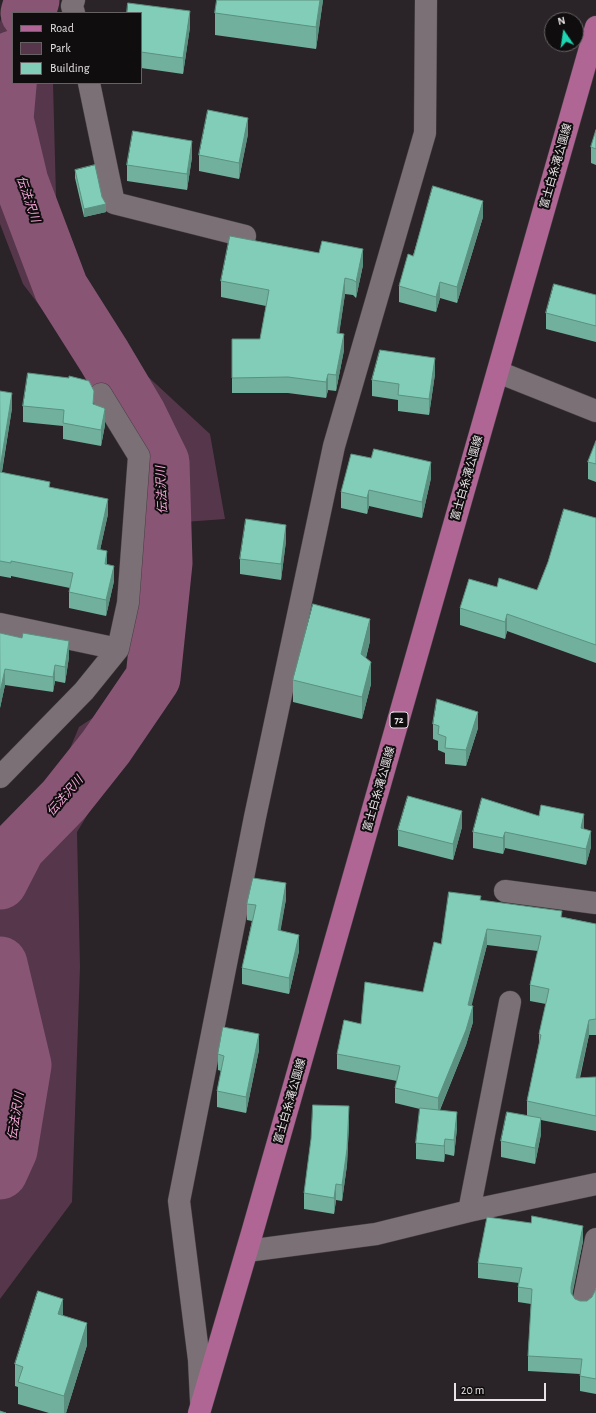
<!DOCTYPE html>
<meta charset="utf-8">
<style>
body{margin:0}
#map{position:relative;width:596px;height:1413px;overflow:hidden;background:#2a2327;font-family:"Alegreya Sans",sans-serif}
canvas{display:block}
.legend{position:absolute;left:12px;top:12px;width:130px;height:72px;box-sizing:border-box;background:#100d0f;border:1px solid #666264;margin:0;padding:5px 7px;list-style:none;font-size:12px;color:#e7e2e4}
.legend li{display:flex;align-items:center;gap:8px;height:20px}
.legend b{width:20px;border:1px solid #666264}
.north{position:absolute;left:544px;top:12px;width:40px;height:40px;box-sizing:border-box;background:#100d0f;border:1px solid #666264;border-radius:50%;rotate:347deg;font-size:11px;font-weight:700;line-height:16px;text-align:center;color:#e7e2e4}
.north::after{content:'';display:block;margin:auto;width:14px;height:18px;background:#1dd5b1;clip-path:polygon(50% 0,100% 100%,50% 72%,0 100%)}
.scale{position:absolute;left:454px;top:1383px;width:92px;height:18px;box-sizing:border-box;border:2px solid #e7e2e4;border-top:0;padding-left:5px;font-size:12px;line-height:14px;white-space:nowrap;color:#e7e2e4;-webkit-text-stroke:3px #100d0f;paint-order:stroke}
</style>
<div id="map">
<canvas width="596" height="1413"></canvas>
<ul class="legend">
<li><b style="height:5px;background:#af6695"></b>Road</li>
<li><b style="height:11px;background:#56364a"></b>Park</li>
<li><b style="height:11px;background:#82cdb7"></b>Building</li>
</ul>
<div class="north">N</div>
<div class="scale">20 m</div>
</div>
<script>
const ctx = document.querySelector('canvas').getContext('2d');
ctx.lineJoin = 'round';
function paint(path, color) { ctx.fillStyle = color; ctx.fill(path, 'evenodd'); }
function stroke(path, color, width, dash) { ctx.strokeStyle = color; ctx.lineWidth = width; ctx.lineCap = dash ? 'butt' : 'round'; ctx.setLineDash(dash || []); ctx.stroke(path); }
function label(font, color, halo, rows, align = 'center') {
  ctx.font = font + ' "Alegreya Sans","Noto Sans JP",sans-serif'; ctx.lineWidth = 4; ctx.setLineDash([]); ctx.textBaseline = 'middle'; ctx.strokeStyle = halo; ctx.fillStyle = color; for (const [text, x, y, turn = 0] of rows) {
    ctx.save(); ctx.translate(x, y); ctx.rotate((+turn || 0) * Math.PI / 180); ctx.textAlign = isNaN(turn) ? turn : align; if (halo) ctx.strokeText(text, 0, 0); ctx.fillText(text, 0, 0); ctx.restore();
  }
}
const green = new Path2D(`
 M9 0H52L51 5V13H13V83H53L57 234 143 372 210 434 225 519 158 524 135 431 23 284 0 224V22Z
 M153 678 143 723 77 832 80 967 72 1202 0 1299V865L46 806 79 727Z`);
const river = new Path2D(`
 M28 13 32 0
 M0 882 18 847 64 800 106 747 153 678 165 563 162 462 139 415 104 356 61 288 21 182 6 119 11 63 13 58
 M0 964 24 1065 10 1150 0 1172`);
const minor = new Path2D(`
 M74 13 72 6 74 0
 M89 83 114 203 245 236
 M498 372 596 411
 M0 624 118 649
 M0 777 84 691 118 649 128 603 139 456 101 394
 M505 891 596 903
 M469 1211 510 1002
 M247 1251 376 1234 469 1211 596 1184
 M583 1304 596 1239
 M201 1401 199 1360 179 1201 255 817 334 446 425 133 426 0`);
const primary = new Path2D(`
 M199 1413 252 1233 596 27`);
const wall = new Path2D(`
 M217 0H323L316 49 215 35V13Z
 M141 13 190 27 183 74 141 68Z
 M596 130V165L591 163V147Z
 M248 134 239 179 199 171V155Z
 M192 157 187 190 127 181V165Z
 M75 170 102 197 106 212 84 217 75 178Z
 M483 217 457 303 440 298 436 312 399 302V286L413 256Z
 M363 265 356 298 353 295 345 294 339 333 344 350 336 391 328 390 326 398 288 393H232V339H260L266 306 221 297V281Z
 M596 295V342L546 329V313Z
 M435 374 429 415 398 411V400L372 396V380Z
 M0 391 12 408 2 472 50 487 108 514 100 550 107 564 114 581 106 616 69 608V592L70 588 11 576V578L0 576Z
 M94 405 105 425 101 446 63 439V426L23 422V406Z
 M596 441V482L588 479V462Z
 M431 478 422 518 369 506 367 514 341 508V492Z
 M596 518V663L507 631 505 639 460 625V608L497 587 537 590Z
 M286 541 281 580 240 574V559Z
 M0 633 69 657 65 683 55 681 53 692 5 685 0 708Z
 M370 641 366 658 371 684 362 719 293 702V680Z
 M433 724 478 728 466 766 445 764V753L438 750V741L433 739Z
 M462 827 453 860 398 846V830Z
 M584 829 591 847 586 865 505 848 503 854 473 848V832Z
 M286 899 280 931 299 951 289 994 242 984V968L252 921 247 920V904Z
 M481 900 596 924V1035H589L580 1078 596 1077V1131L541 1120V1134L535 1164 501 1157V1141L527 1116V1101L539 1044V1034L546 1004 530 1001V985L538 951 487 945 471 1006 473 1022 466 1045 440 1110 457 1128 454 1156 445 1154 444 1162 416 1159V1143L420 1109 395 1103V1088L397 1081 337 1069V1054L361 1024 423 992 441 944Z
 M259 1050 246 1113 217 1107V1091L221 1071 218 1070V1054Z
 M349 1122 347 1165 342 1201 336 1200 334 1214 304 1209V1193Z
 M583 1241 572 1294 575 1299 580 1301H587L592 1297 595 1291 596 1288V1394L580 1391V1374L528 1371V1356L531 1304 518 1302V1287L519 1283 478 1278V1263Z
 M63 1316 87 1345 66 1413H49L18 1404V1387L15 1386V1364Z`);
const shadedWall = new Path2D(`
 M320 0H323L316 49V27Z
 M190 11V27L183 74V58Z
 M248 118V134L239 179V163Z
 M192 141V157L187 190V174Z
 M483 201V217L457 303V287Z
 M106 204V212L84 217V209Z
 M363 249V265L356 298V282Z
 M345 278V294L337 349V333Z
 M440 282V298L436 312V297Z
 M344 334V350L336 391V375Z
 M435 358V374L429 415V399Z
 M328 374V390L326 398V382Z
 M12 393V408L0 483V468Z
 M105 409V425L101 446V430Z
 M431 462V478L422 518V502Z
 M369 490V506L367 514V498Z
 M108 499V514L97 564V549Z
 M286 525V541L281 580V564Z
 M107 551V567L105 564Z
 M114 566V581L106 616V600Z
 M507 614V631L505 639V622Z
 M370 619V641L361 676V654Z
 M69 641V657L65 683V667Z
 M371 662V684L362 719V697Z
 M55 665V681L53 692V677Z
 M5 669V685L0 708V692Z
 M478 712V728L466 766V750Z
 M462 811V827L453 860V844Z
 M584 814V830L581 828Z
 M591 831V847L586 865V849Z
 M505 832V848L503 854V838Z
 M286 883V899L278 946V930Z
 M487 929V945L468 1020V1005Z
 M299 935V951L289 994V978Z
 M473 1006V1022L466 1045 438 1114V1098Z
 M589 1020V1035L576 1093V1078Z
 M259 1034V1050L246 1113V1097Z
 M349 1106V1122L347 1165 342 1201V1185Z
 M457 1112V1128L454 1156V1140Z
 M541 1118V1134L535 1164V1148Z
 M445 1139V1154L444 1162V1146Z
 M336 1184V1200L334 1214V1198Z
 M583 1226V1241L571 1302V1287Z
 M63 1299V1321L58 1314Z
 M87 1323V1345L66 1413H64V1396Z`);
const building = new Path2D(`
 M217 0H320L316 27 215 13Z
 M128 3 190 11 183 58 141 52V13H127Z
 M208 110 248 118 239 163 199 155Z
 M596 130V149L591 147Z
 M133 131 192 141 187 174 127 165Z
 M95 165 102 197 106 204 84 209 75 170Z
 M433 186 483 201 457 287 440 282 436 297 399 286 408 254 413 256Z
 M230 236 319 253 322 241 363 249 356 282 353 280 345 278 337 333 344 334 336 375 328 374 326 382 288 377 232 378V339H260L269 290 221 281Z
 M554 284 596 295V326L546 313Z
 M380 350 435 358 429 399 398 395 399 384 372 380Z
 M28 373 69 378V376L89 381 94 391 93 404 104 408 105 409 101 430 63 423 64 410 23 406Z
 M0 391 12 393 0 468Z
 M596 441V464L588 462Z
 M374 449 431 462 422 502 369 490 367 498 341 492 351 454 371 458Z
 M0 472 50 482 49 487 108 499 97 549 107 551 105 564 114 566 106 600 69 592 73 573 11 561V563L0 561Z
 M564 509 596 518V645L507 614 505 622 460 608 469 579 497 587 499 578 537 590 548 562Z
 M246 519 286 525 281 564 240 559Z
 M313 604 370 619 361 654 371 662 362 697 293 680Z
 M0 633 22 638 23 633 69 641 65 667 55 665 53 677 5 669 0 692Z
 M437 699 478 712 466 750 445 748 446 737 438 734 439 726 433 724Z
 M408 796 462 811 453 844 398 830Z
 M482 798 539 816 541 805 584 814 581 828 591 831 586 849 505 832 503 838 473 832Z
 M253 878 286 883 278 930 299 935 289 978 242 968 256 905 247 904Z
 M449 892 481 896 480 900 562 911 561 917 596 924V1019L589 1020 576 1078 596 1077V1116L527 1101 541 1035 539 1034 549 989 530 985 541 936 487 929 468 1005 473 1006 466 1030 438 1098 395 1088 400 1066 337 1054 344 1020 361 1024 365 982 423 992 434 942 441 944Z
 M223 1027 259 1034 246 1097 217 1091 224 1056 218 1054Z
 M313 1105 349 1106 347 1149 342 1185 336 1184 334 1198 304 1193 311 1139Z
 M420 1108 457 1112 454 1140 445 1139 444 1146 416 1143Z
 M507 1112 541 1118 535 1148 501 1141Z
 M532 1216 583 1226 571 1287V1293L575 1299 580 1301H587L592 1297 595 1291 596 1288V1379L580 1376 582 1359 528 1356 532 1289 518 1287 522 1268 478 1263 487 1217 531 1223Z
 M38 1291 63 1299 58 1314 87 1323 64 1396 18 1382 23 1367 15 1364Z
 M0 1411 6 1413H0Z`);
const shields = [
 [399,720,18]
];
const shieldNames = [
 ["72",399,720]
];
const streetNames = [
 ["富士白糸滝公園線",556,166,-74],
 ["富士白糸滝公園線",467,478,-74],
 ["富士白糸滝公園線",379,789,-74],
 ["富士白糸滝公園線",290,1101,-74]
];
const waterNames = [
 ["伝法沢川",28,199,71],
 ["伝法沢川",162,490,-93],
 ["伝法沢川",65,796,-49],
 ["伝法沢川",16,1116,-81]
];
paint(green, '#56364a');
stroke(river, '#895575', 55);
stroke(minor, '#463f43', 23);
stroke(primary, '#463f43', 23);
stroke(minor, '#7a7075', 22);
stroke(primary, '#af6695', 22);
paint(wall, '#70b09d');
paint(shadedWall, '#5b9080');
paint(building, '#82cdb7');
stroke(building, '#5b9080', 1);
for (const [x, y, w] of shields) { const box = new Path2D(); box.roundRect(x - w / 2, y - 8, w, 16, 3); ctx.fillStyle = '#100d0f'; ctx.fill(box); stroke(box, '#e7e2e4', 1); }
label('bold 10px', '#e7e2e4', null, shieldNames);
label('11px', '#e7e2e4', '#100d0f', streetNames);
label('italic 12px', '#f7a7d7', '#100d0f', waterNames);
</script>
